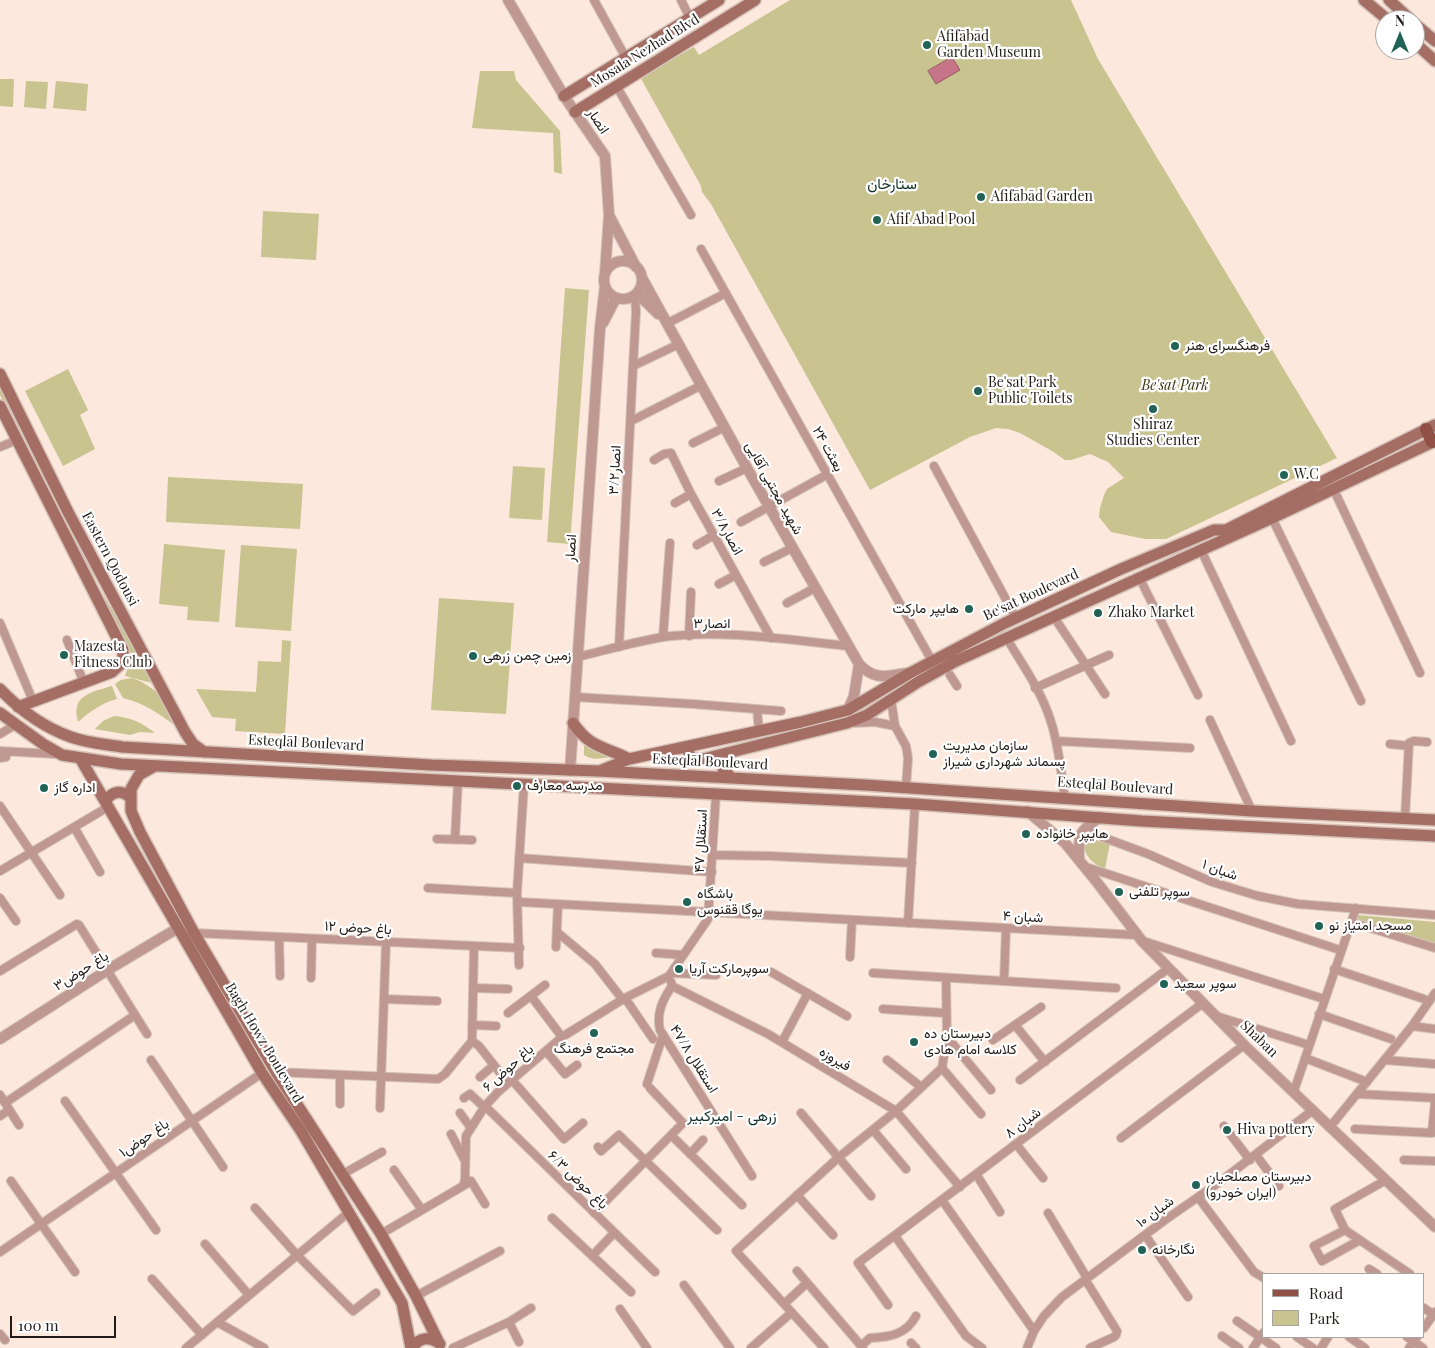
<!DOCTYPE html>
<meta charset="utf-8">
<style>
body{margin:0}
#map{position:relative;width:1435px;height:1348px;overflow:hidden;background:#fce8dc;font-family:"Playfair Display",serif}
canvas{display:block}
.legend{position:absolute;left:1262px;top:1273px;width:162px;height:65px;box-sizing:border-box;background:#fff;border:1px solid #a7a4a2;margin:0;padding:6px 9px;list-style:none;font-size:15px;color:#221b17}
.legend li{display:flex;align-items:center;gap:10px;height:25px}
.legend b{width:25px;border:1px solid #a7a4a2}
.north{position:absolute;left:1375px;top:10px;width:50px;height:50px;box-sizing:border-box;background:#fff;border:1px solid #a7a4a2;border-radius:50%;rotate:0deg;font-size:14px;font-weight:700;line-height:20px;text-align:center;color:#221b17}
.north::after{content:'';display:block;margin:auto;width:18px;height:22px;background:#216456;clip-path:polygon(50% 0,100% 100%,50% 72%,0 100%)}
.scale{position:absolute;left:10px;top:1316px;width:106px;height:22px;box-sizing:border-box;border:2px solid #221b17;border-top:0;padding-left:6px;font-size:15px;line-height:18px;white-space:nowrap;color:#221b17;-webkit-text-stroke:4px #fff;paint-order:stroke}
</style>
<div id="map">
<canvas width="1435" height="1348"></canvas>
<ul class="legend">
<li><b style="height:6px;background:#905046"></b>Road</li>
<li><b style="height:14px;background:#c8c38f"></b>Park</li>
</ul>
<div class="north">N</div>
<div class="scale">100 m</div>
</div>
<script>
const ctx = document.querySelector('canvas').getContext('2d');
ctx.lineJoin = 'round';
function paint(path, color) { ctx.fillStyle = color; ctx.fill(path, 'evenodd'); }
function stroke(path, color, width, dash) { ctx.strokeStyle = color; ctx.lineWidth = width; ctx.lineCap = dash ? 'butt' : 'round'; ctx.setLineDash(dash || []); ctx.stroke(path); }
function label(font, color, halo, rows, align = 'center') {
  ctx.font = font + ' "Playfair Display",Vazirmatn,serif'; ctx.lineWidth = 4.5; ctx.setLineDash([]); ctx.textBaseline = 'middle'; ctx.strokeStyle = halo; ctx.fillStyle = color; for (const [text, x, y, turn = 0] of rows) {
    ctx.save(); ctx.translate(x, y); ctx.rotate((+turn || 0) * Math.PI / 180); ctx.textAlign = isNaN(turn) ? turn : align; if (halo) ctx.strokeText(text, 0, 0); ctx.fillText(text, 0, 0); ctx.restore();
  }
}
const green = new Path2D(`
 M790 0H1071L1098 59 1337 458 1166 539H1145L1111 532 1099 517 1100 508 1104 495 1107 489 1124 478 1108 462 1090 454 1071 460H1065L1052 451 1020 433 1008 429 996 428 970 437 870 490 711 204 702 192 701 186 640 77 694 47 699 55Z
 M480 71H514L516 80 560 131 562 174 554 172 553 133 472 128Z
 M0 79H14L13 107 0 106Z
 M26 81 48 82 46 109 24 107Z
 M56 81 88 84 86 111 53 108Z
 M263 211 319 214 316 260 261 257Z
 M565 288 589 290 570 544 547 542Z
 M68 369 88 410 80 415 95 449 63 466 25 391Z
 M0 387 95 578 93 579 10 415 0 395Z
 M513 466 545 468 542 520 509 518Z
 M168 477 303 484 300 529 166 522Z
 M164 544 225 550 219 622 187 620 188 607 159 604Z
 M241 545 297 549 291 631 235 627Z
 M101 591 156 684 125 676 132 656 98 592Z
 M439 598 514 603 506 714 431 710Z
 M282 640 291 641 285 734 235 731 236 719 212 717 196 689 256 692 258 661 281 662Z
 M132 678 142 682 157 692 179 728C160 715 145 703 123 698L115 684 121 680Z
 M112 686 117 699C101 703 91 711 78 722 70 695 92 692 112 686Z
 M114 716C132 718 141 722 155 733L140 732 130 735 95 729 103 721Z
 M584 745 595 751 613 755 611 757C601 758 593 761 584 755Z
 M1086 839 1099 840 1110 843 1105 869C1093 864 1084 856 1083 842Z
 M1358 915 1435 922V943L1357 919Z`);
const water = new Path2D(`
 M952 57 960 70 936 84 928 71Z`);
const minor = new Path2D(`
 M594 0 626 58
 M681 0 690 18
 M617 87 691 215
 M701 249 932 661
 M668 323 726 293
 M633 366 679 344
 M631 421 702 385
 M693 443 725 427
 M0 447 17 440
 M654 460 664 454 671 453 691 494 771 638
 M934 466 1016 618
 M719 481 747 468
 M1333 488 1420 673
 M675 503 691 494
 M1272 518 1361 701
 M741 522 828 474
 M697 545 714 535
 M1201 550 1291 741
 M764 562 792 548
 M1139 577 1198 695
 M719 584 736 575
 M787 603 815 588
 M1054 617 1105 694
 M0 623 33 701
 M689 636 691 592
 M663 637 670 543
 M1007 639C1023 665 1042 692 1051 722 1059 746 1061 773 1065 798
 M67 640 84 683
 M619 647 633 366 636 312 635 295
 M577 657C606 650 634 642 663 637 723 629 789 640 849 646
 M950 675 957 686
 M1035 688 1109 655
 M575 697 693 704 781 711
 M891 699 895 726 906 746 908 758 906 788
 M757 709 759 731
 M1210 720 1252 811
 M854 723 875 722 895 726
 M0 734 15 725
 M1056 741 1190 748
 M1390 744 1409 746
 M0 751 55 754
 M0 758 6 757
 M0 806 60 895
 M1405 818 1409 743 1414 741 1427 742
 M74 827 100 872
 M1083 830 1148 854 1212 882 1258 896 1298 904 1435 915
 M437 839 472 840
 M455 839 458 782
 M712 855 770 856 912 863
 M519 858 712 872
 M1086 867 1340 950
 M0 871 108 807
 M428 888 517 893
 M0 898 16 921
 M519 902 1137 935
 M1351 922 1435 948
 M908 923 915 804
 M557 932 595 964 623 1000
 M194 933 520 948
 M279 937 280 976
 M1143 941 1324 999
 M556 947 558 904
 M656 953 683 955
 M850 957 852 920
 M519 965 517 893 524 784
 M1334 969 1424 999
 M0 971 77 924 79 925 147 1034
 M771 972 847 1016
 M671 973 716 975
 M873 973 1116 988
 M311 978 312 939
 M1004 981 1006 929
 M671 982 672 986C663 999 656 1013 660 1030L752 1176
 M672 986 768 1034 896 1111 960 1187
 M473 988 508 989
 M531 996 562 1037
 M625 998 653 1039
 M384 999 437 1001
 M883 1009 945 1013
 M508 1013 545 985
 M1319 1014 1391 1039
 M1216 1016 1309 1045
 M472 1025 496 1026
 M1015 1025 1045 1062
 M1412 1026 1435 1029
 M947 1037 991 1090
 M993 1040 1041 1007
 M472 1041 474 946
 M472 1041 479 1046 508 1083
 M782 1042 808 993
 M546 1051 565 1074 577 1065
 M1305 1058 1367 1082
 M151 1060 223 1167
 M887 1060 921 1087
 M1385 1060 1435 1064
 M942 1068 981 1114
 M276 1072 438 1079 445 1074 472 1041
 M480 1077 494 1065
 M512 1080 564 1139 583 1123
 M1020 1080 1169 968
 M647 1084 663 1035
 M1294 1091 1356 908
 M1358 1094 1435 1098
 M0 1095 19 1125
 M464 1098 470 1094 484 1107
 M65 1101 156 1230
 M5 1103 135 1015
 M340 1104V1075
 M485 1106 655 1272
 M380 1108 386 942
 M460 1113 471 1128
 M801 1113 871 1196
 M0 1116 9 1110
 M1334 1122 1412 1026 1435 993
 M1224 1126 1250 1160
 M1355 1129 1432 1133 1435 1102
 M873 1130 906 1169
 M451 1134 465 1161
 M671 1135 742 1205
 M1121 1138 1244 1045
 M1016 1144 1043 1178
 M598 1147 601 1151 619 1135 717 1230
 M690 1154 703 1140
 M1256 1155 1279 1186
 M1404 1160 1435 1161
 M394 1170 422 1210
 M343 1174 382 1152
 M976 1174 1000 1212
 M1386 1180 1335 1209 1345 1230 1410 1274
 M11 1181 75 1272
 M463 1186 471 1181 485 1204
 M797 1195 833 1235
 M1198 1197 1254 1272 1264 1278
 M942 1200 1034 1331
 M255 1208 297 1255 353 1311 376 1293
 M594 1213 683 1123 650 1088
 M1048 1213 1087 1278
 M552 1218 631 1292
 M1345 1230 1314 1246 1322 1261 1360 1240
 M381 1234 463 1186 465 1180 466 1136 485 1106 498 1092 562 1037 625 998 669 976 708 919 716 794
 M1145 1235 1188 1297
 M895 1236 966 1336 982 1348
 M205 1244 249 1295
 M0 1252 262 1073
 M593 1255 614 1233
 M1369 1269 1377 1274
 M797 1271 863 1348
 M152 1279 202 1335
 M1085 1279 1117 1331 1116 1335 1114 1337 1090 1348
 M684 1285 730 1348
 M416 1296 500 1251
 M784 1304 807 1283
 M888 1305 858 1263 1203 1003
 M1424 1308 1435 1316
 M620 1309 647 1348
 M1237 1321 1276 1348
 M217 1322 264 1348
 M509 1322 519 1342
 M1424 1328 1435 1312
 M0 1334 5 1340
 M1222 1336 1239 1348
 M1297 1337 1313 1348
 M1349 1337 1365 1348
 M1407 1337 1423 1348
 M911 1343 916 1348
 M861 1346 870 1338C889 1337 906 1335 916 1316
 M186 1348 349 1212
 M453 1348 509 1322 531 1308
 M751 1348 791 1313
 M824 1348 736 1251 839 1157 896 1111 942 1068 947 1037 946 979
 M1027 1348 1034 1331 1044 1316 1062 1297 1165 1220 1221 1181 1313 1110
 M1253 1348 1264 1332
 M1321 1348 1328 1337
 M1409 1348 1417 1337`);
const tertiary = new Path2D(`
 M508 0 564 96 605 156 609 215 605 274
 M609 215 636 267
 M604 280a19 19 0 1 1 38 0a19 19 0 1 1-38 0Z
 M642 278 747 468 859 664
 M637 293 658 314
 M603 323 616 298
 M848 710 854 696 859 664C876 682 887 675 909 673
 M570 771 600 328 605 286
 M1027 811 1065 843 1096 881 1142 941 1244 1045 1435 1227
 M1079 858C1078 832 1080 832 1100 817
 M0 1039 106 971 178 928`);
const secondary = new Path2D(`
 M1364 0 1388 20
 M1389 0 1411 20
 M1415 24 1435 41
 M1415 43 1435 61
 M564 96 719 0
 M575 112 755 0
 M0 374 68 512 185 732 193 744 204 752
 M0 406 123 650V662L112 672 18 707
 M0 689C20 710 43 727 71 737 87 743 105 744 122 747L431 765 598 771 865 785 1252 811 1435 820
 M0 713 43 744 62 755 121 764 915 804 1142 821 1435 836
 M573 723C591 749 604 746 629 759
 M691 746 688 751 690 757 699 760 847 723 867 715 918 682 956 661 1272 518 1435 441
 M730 753 724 757 721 764 724 771 732 778
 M80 758 262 1073 301 1131 402 1303 411 1348
 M153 767 139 775 131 789V811L140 832 194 933 276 1072 381 1234 416 1296 439 1343
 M602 770 629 759 801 722 848 710 910 673 1005 623 1121 569 1214 530H1226L1435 425
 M105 801C113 791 121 789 131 798
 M412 1348C419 1337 430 1336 440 1344`);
const primary = new Path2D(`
 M1426 429 1432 442`);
const markers = [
 [927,45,5,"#216456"],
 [981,197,5,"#216456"],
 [877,220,5,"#216456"],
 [1175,346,5,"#216456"],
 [978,391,5,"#216456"],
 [1153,409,5,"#216456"],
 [1284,475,5,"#216456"],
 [969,609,5,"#216456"],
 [1098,613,5,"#216456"],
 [64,655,5,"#216456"],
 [473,656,5,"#216456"],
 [933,754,5,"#216456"],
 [517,786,5,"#216456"],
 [44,788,5,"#216456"],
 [1026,834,5,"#216456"],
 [1119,892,5,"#216456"],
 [687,902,5,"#216456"],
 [1319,926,5,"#216456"],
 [679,969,5,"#216456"],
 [1164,984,5,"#216456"],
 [594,1033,5,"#216456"],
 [914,1042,5,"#216456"],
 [1227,1130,5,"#216456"],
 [1196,1185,5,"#216456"],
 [1142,1250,5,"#216456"]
];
const poiNames = [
 ["Afifābād",937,37],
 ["Garden Museum",937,53],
 ["Afifābād Garden",991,197],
 ["Afif Abad Pool",887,220],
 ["فرهنگسرای هنر",1185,346],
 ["Be'sat Park",988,383],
 ["Public Toilets",988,399],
 ["Shiraz",1153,425,"center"],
 ["Studies Center",1153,441,"center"],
 ["W.C",1294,475],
 ["هایپر مارکت",959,609,"right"],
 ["Zhako Market",1108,613],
 ["Mazesta",74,647],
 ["Fitness Club",74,663],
 ["زمین چمن زرهی",483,656],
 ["سازمان مدیریت",943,746],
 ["پسماند شهرداری شیراز",943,762],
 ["مدرسه معارف",527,786],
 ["اداره گاز",54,788],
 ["هایپر خانواده",1036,834],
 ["سوپر تلفنی",1129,892],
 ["باشگاه",697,894],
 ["یوگا ققنوس",697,910],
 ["مسجد امتیاز نو",1329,926],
 ["سوپرمارکت آریا",689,969],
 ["سوپر سعید",1174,984],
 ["دبیرستان ده",924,1034],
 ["کلاسه امام هادی",924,1050],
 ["مجتمع فرهنگ",594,1049,"center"],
 ["Hiva pottery",1237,1130],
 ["دبیرستان مصلحیان",1206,1177],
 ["(ایران خودرو)",1206,1193],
 ["نگارخانه",1152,1250]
];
const streetNames = [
 ["Mosala Nezhad Blvd",645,51,-32],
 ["انصار",598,121,56],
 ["بعثت ۲۴",828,449,61],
 ["انصار۳/۲",615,470,-87],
 ["شهید مجتبی آقایی",774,488,61],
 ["انصار۳/۸",727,532,61],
 ["انصار",571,548,-86],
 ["Eastern Qodousi",110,559,62],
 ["Be'sat Boulevard",1031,595,-25],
 ["انصار۳",712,624],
 ["Esteqlāl Boulevard",306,743,3],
 ["Esteqlāl Boulevard",710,762,3],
 ["Esteqlāl Boulevard",1115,786,4],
 ["۴۷ استقلال",701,841,-87],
 ["۱ شبان",1220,870,20],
 ["۴ شبان",1023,917,3],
 ["۱۲ باغ حوض",358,928,3],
 ["باغ حوض۳",81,971,-32],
 ["Shaban",1259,1039,44],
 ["Bagh Howz Boulevard",264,1043,59],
 ["۴۷/۸ استقلال",694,1059,58],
 ["فیروزه",835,1059,31],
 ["۶ باغ حوض",508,1068,-42],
 ["۸ شبان",1023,1123,-37],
 ["باغ حوض۱",144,1138,-34],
 ["۶/۳ باغ حوض",578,1180,44],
 ["۱۰ شبان",1155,1212,-36]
];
const parkNames = [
 ["Be'sat Park",1175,386]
];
const neighbourhoodNames = [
 ["ستارخان",892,184],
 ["زرهی - امیرکبیر",732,1116]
];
paint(green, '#c8c38f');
paint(water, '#c67588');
stroke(water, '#955a66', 1);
stroke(minor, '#d5c3b9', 10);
stroke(tertiary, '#d5c3b9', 12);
stroke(secondary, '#d5c3b9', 14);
stroke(primary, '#d5c3b9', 15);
stroke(minor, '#be9891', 8);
stroke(tertiary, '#be9891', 10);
stroke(secondary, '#a46e65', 11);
stroke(primary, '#905046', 12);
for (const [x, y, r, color] of markers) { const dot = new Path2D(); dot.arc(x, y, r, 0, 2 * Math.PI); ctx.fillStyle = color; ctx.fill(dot); stroke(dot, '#fff', 2); }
label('14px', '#221b17', '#fff', poiNames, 'left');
label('14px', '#221b17', '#fff', streetNames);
label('italic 14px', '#38330f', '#fff', parkNames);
label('15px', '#113029', '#fff', neighbourhoodNames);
</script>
